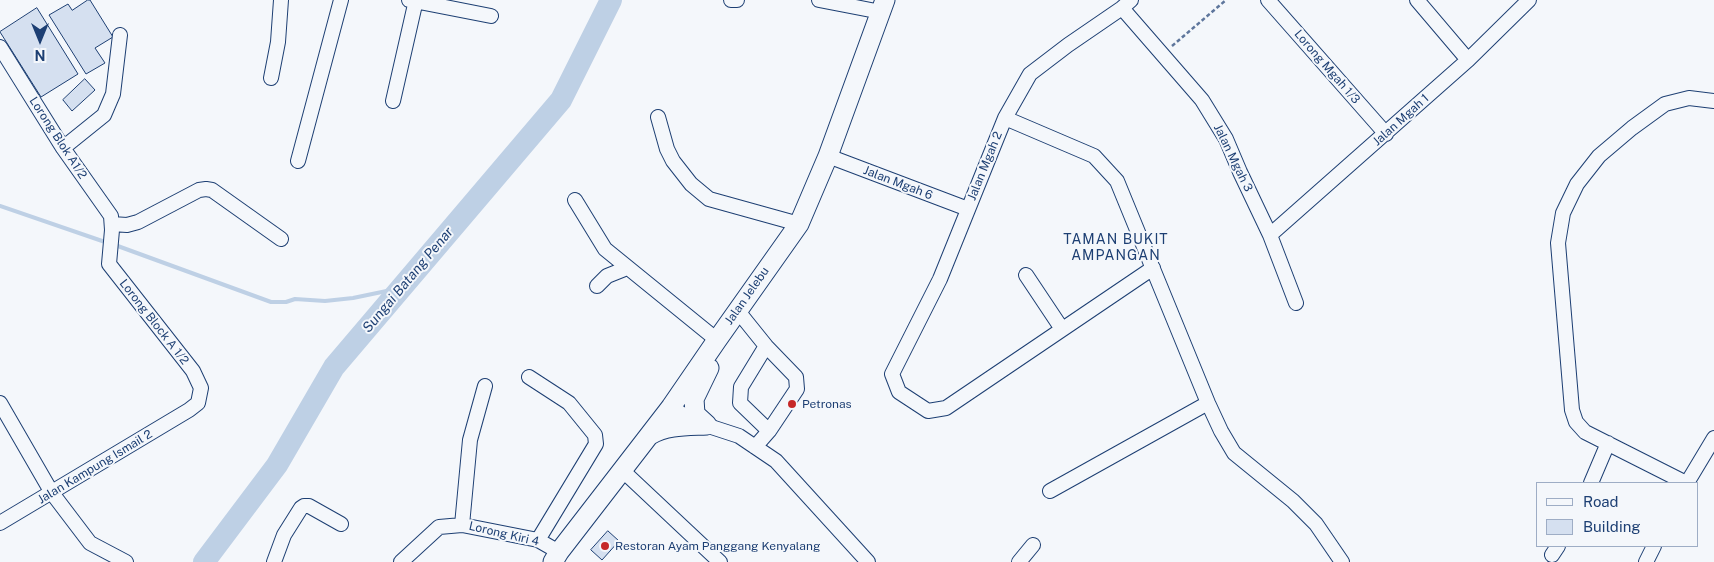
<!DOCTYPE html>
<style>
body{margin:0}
#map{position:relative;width:1714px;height:562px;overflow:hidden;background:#f4f7fb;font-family:"Public Sans",sans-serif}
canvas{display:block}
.legend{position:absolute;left:1536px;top:482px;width:162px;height:65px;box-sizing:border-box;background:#f4f7fb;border:1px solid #9eadc5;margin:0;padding:6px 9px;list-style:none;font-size:15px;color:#1d3f73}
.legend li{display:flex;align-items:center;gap:10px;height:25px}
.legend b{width:25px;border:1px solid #9eadc5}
.north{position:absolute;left:15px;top:15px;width:50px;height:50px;-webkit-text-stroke:4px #f4f7fb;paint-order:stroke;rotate:180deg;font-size:14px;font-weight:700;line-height:20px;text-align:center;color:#1d3f73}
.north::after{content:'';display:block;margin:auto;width:18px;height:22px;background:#1d3f73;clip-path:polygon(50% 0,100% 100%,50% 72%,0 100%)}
</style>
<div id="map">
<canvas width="1714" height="562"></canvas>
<ul class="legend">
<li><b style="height:6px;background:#f4f7fb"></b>Road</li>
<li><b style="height:14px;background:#d5e0f0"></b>Building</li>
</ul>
<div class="north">N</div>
</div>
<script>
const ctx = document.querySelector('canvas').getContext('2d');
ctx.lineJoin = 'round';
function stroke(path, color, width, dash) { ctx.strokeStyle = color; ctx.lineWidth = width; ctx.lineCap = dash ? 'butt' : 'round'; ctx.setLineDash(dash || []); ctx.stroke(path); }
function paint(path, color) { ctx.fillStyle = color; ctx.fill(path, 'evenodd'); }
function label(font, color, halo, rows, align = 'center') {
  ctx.font = font + ' "Public Sans",sans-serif'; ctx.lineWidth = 4; ctx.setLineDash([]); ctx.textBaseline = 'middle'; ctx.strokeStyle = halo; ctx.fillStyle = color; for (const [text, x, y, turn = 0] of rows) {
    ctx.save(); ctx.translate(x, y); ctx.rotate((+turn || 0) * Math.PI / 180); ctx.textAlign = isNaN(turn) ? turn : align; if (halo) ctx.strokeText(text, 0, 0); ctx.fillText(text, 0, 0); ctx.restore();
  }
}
const stream = new Path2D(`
 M0 206 108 243
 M115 245 271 302H286L295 299 325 301 353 298 401 288`);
const river = new Path2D(`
 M204 562 277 465 334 367 561 100 611 0`);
const building = new Path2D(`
 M88 0H90L113 37 95 48 105 63 86 74 49 15 68 4 72 10Z
 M37 8 78 74 41 97 0 32Z
 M85 79 95 90 72 111 63 100Z
 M608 531 619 541 602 560 591 550Z`);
const path = new Path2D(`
 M1172 46 1226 0`);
const minor = new Path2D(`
 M409 0 491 16
 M731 0H737
 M819 0 881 12
 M1131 0 1122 8 1068 45 1030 74 1005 118 940 279 892 374 899 392 928 411 946 408 1153 268
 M1268 0 1386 134
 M1417 0 1468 60
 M1122 8 1202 100 1226 139 1240 172 1270 235 1296 303
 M0 47 63 148 111 216 112 230 109 264 193 371 201 388 198 403 189 410 0 523
 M271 78 278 42 281 0
 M393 101 416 0
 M658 117 667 149 673 161 691 184 709 199 799 224
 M1005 118 1094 156 1117 181 1208 403 1221 431 1234 453 1293 501 1316 524 1342 562
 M63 148 104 115 113 94 120 35
 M828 156 968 209
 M298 161 341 0
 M575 200 605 249 717 340
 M112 224 127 225 138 222 199 190 206 189 212 190 281 239
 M1270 235 1468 60 1529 0
 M1026 275 1062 329
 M597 286 607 276 627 268
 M737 310 766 346 796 377 797 389 769 431 755 447
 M766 346 741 387 740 403 769 431
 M529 377 569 403 595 435 596 444 538 540
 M0 403 52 493 90 543 126 562
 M671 407 693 421 739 436 776 461 868 562
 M622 470 720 562
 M1591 483 1608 443
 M1686 483 1585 432 1576 422 1572 410 1558 243 1563 213 1577 184 1599 156 1632 128 1665 104 1689 98 1714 101
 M1687 483 1714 438
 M1050 491 1208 403
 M462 525 470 440 485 386
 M1552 555 1558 546
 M274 562 284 535 301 508 304 506H309L341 524
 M401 562 439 527 462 525 538 540 559 552
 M1019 562 1033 545
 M1646 562 1654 546`);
const major = new Path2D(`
 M707 425 695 414 694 399 709 368
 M650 435C667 425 687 426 707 425
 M553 562 559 552 671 407 717 340 799 224 828 156 885 0`);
const markers = [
 [792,404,5,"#c62828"],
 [605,546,5,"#c62828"]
];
const streetNames = [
 ["Lorong Mgah 1/3",1327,67,49],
 ["Jalan Mgah 1",1401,120,-42],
 ["Lorong Blok A1/2",58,138,57],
 ["Jalan Mgah 3",1233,158,64],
 ["Jalan Mgah 2",985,166,-68],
 ["Jalan Mgah 6",898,183,21],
 ["Jalan Jelebu",747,296,-55],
 ["Lorong Block A 1/2",154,322,52],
 ["Jalan Kampung Ismail 2",95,467,-31],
 ["Lorong Kiri 4",504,534,13]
];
const poiNames = [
 ["Petronas",802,404],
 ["Restoran Ayam Panggang Kenyalang",615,546]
];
const neighbourhoodNames = [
 ["TAMAN BUKIT",1116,240],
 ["AMPANGAN",1116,256]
];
const waterNames = [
 ["Sungai Batang Penar",408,280,-50]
];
stroke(stream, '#bed0e5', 4);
stroke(river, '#bed0e5', 22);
paint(building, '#d5e0f0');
stroke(building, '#1d3f73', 1);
stroke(minor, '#1d3f73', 16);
stroke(major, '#1d3f73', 21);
stroke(path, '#5e769c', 2.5, [4, 2.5]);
stroke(minor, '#f4f7fb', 14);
stroke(major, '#f4f7fb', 19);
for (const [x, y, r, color] of markers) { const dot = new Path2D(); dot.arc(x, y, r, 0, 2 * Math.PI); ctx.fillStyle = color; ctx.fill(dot); stroke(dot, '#f4f7fb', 2); }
label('12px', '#1d3f73', '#f4f7fb', streetNames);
label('12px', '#1d3f73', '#f4f7fb', poiNames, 'left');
ctx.letterSpacing = '1px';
label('14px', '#1d3f73', '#f4f7fb', neighbourhoodNames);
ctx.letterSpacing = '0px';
label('italic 14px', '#1d3f73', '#f4f7fb', waterNames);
</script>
